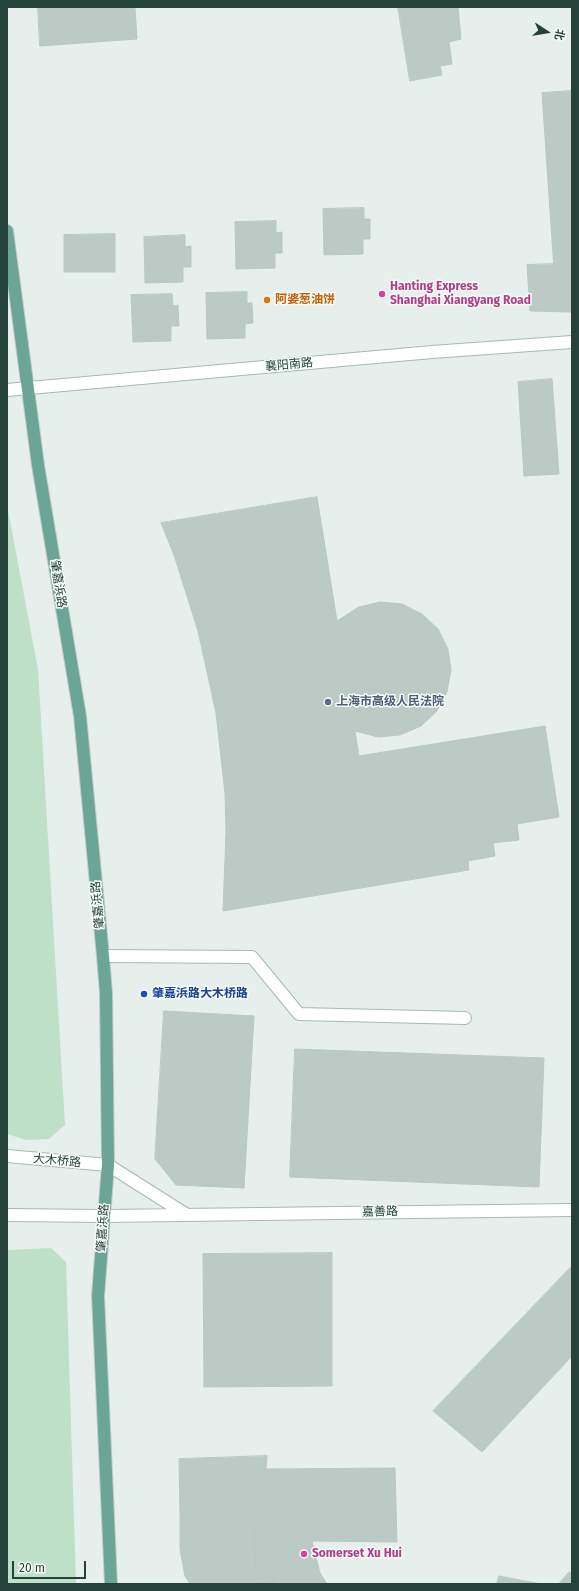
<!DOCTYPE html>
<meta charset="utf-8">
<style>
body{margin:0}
#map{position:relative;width:579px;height:1591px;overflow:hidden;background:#e6efeb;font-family:"Fira Sans","Noto Sans SC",sans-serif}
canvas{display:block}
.frame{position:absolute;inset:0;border:8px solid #24423a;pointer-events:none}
.north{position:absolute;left:527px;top:12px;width:40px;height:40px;-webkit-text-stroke:3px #f7fbf9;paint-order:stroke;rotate:102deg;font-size:11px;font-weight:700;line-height:16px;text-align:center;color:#24423a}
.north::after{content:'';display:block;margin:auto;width:14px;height:18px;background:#24423a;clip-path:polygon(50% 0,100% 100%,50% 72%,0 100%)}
.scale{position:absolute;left:12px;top:1561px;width:74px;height:18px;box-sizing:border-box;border:2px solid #24423a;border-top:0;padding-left:5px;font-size:12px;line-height:14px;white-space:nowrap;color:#24423a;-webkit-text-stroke:3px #f7fbf9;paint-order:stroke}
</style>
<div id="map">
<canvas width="579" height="1591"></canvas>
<div class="frame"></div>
<div class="north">北</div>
<div class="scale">20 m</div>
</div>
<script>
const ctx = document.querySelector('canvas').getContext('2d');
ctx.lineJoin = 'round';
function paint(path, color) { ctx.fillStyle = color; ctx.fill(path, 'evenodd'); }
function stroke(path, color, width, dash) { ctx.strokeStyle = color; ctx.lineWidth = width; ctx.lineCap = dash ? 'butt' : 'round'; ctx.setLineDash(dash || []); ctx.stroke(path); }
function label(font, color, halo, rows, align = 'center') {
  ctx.font = font + ' "Fira Sans","Noto Sans SC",sans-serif'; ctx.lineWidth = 3; ctx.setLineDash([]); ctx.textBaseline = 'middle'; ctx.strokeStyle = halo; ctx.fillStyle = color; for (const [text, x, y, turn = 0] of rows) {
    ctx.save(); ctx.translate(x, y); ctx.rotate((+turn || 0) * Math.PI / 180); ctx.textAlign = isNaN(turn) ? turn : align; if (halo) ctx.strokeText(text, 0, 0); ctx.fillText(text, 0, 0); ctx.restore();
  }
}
const green = new Path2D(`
 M7 505 38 669 65 1125 49 1139 26 1140 7 1134Z
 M51 1248 66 1262 76 1584H7V1252L8 1250Z`);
const building = new Path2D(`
 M38 7H135L137 39 40 46Z
 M398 7H458L461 39 449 42 452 64 440 66 442 75 410 81Z
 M572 91V283L555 284 542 93Z
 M364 208V219H370V239H363V254L324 255 323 209Z
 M276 221V233L282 232V253H275V268L236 269 235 222Z
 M115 234V272H64V235Z
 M185 235V247L191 246V267H183V282L145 283 144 237Z
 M554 264 555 284 572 283V312L530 311 527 265Z
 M247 292V303H252L253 323 245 324V338L207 339 206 293Z
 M172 294 173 306 178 305 179 326H171V341L133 342 131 295Z
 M552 379 559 474 524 476 518 382Z
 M317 497 337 621 359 607 380 602 402 604 422 614 438 629 448 649 451 670 447 692 437 711 421 726 400 735 378 737 355 731 359 756 545 726 559 817 517 824 519 840 493 843 495 856 468 861 469 870 223 911 226 832 225 793 216 713 198 631 174 555 161 523Z
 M164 1011 254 1016 244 1188 176 1185 155 1159Z
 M295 1049 544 1058 539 1187 290 1177Z
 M332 1253V1386L204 1387 203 1254Z
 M572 1266V1356L482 1452 433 1411Z
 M267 1456 266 1469 395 1468 397 1542 312 1541 296 1542V1514L180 1516 179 1459Z
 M296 1514V1542L312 1541 320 1573 327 1584H274L272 1576 256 1578 253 1515Z
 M253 1515 256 1578 272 1576 274 1584H190L185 1576 180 1549V1516Z
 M569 1572 572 1573V1584H559Z
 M499 1576 541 1584H497Z`);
const service = new Path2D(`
 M103 956 252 957 299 1014 465 1018`);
const minor = new Path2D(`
 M108 1165 187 1215
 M105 1216 572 1210`);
const tertiary = new Path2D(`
 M7 390 432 352 572 342
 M7 1156 108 1165
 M7 1215 105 1216`);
const primary = new Path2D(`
 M7 231 38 465 80 716 103 956 106 993 108 1165 98 1296 111 1584`);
const markers = [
 [382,294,4,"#d1479c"],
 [267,300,4,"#e8710a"],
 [328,702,4,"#5c6f8a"],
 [144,994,4,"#1a4fb4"],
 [304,1554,4,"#d1479c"]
];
const hotelNames = [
 ["Hanting Express",390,287],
 ["Shanghai Xiangyang Road",390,301],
 ["Somerset Xu Hui",312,1554]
];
const foodNames = [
 ["阿婆葱油饼",275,300]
];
const streetNames = [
 ["襄阳南路",289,365,-5],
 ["肇嘉浜路",58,584,81],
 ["肇嘉浜路",98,905,-95],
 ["大木桥路",57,1161,5],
 ["嘉善路",380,1212,-1],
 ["肇嘉浜路",103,1228,-86]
];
const serviceNames = [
 ["上海市高级人民法院",336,702]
];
const transitNames = [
 ["肇嘉浜路大木桥路",152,994]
];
paint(green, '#bfe0c8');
paint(building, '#bbcac4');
stroke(building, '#b8c9c2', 1);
stroke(service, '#a8b8b2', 14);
stroke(minor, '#a8b8b2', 14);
stroke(tertiary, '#a8b8b2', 14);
stroke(primary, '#c2cac8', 14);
stroke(service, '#fff', 12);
stroke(minor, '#fff', 12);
stroke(tertiary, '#fff', 12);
stroke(primary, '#6aa596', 12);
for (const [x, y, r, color] of markers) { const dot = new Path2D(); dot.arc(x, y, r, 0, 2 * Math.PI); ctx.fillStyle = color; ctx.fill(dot); stroke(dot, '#f7fbf9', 1.5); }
label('bold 12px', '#b23c85', '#f7fbf9', hotelNames, 'left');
label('bold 12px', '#c56008', '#f7fbf9', foodNames, 'left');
label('12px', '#24423a', '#f7fbf9', streetNames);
label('bold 12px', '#4e5e75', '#f7fbf9', serviceNames, 'left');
label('bold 12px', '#164399', '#f7fbf9', transitNames, 'left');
</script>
